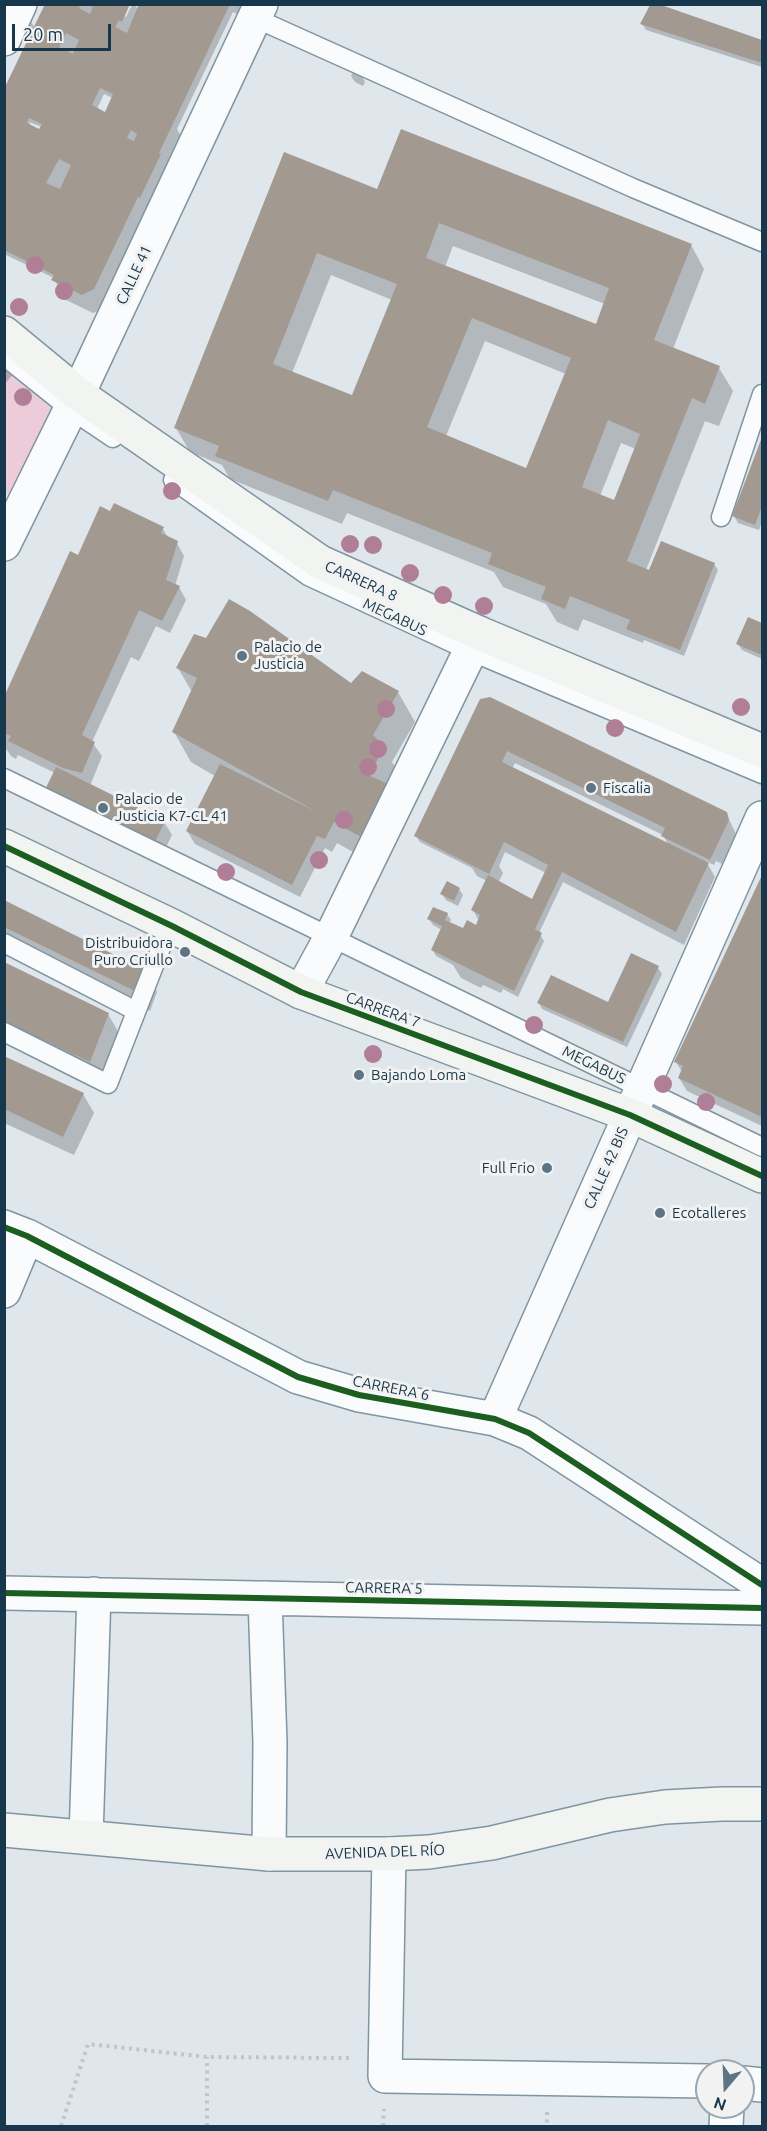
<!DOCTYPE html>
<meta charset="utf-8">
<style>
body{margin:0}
#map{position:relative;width:767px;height:2131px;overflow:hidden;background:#dfe6ec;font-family:Ubuntu,sans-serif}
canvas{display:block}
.frame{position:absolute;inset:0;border:6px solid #16374c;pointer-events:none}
.north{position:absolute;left:695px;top:2059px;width:60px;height:60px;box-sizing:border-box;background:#f2f2f2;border:2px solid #9aa7b0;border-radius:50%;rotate:199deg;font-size:16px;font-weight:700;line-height:24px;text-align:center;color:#16374c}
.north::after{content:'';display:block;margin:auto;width:21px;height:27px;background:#5c7484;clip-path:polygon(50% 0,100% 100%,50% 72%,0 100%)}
.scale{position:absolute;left:12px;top:24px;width:99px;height:27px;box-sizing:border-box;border:3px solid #16374c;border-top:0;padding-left:8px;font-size:18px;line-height:21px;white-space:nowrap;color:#16374c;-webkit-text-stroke:4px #f2f2f2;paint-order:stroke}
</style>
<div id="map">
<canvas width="767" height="2131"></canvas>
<div class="frame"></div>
<div class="north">N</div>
<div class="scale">20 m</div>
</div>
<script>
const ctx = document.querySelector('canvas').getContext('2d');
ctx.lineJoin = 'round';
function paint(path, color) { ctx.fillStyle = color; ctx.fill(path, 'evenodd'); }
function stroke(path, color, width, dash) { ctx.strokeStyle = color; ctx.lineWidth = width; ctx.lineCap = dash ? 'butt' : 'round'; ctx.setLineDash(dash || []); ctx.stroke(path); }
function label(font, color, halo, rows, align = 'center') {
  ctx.font = font + ' Ubuntu,sans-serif'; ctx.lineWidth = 6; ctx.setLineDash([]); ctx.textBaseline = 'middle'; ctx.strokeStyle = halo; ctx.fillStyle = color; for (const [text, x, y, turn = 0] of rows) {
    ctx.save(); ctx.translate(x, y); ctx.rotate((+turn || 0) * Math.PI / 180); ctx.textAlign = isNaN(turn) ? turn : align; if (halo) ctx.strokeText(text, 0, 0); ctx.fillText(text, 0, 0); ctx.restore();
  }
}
const green = new Path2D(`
 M4 363 70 409 24 502 5 492Z`);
const shadow = new Path2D(`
 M47 4H135L138 10 140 6 137 4H243L239 15 233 12 177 129 181 136 166 166 171 174 105 308 93 313 64 299 54 278 4 254V92L29 40 26 39 22 33 27 20 31 22 35 28ZM128 5H132L126 17 124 16ZM104 94 113 98 105 113 97 109ZM29 122 42 127 40 131 33 128Z
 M651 4H657L762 42V67L646 30 642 24Z
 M353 72 361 75 365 82 363 86 355 82 351 76Z
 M285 154 378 191 691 245 704 269 673 349 719 368 733 391 719 426 705 421 646 570 714 564 718 570 684 656 644 640 643 643 583 619 578 631 557 622 546 604 503 587 494 572 347 513 342 524 230 479 222 465 190 452 176 428ZM453 246 605 304 597 326 445 267ZM331 275 392 300 353 397 292 373ZM485 341 566 374 527 470 446 436ZM621 443 636 449 615 502 600 496Z
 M4 358 14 373 4 385Z
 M762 440V521L759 530 738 523 734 516Z
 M163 529 169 539 177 543 184 556 175 586 179 587 186 600 170 633 156 626 139 661 131 657 92 742 102 756 90 786 164 822 172 835 159 862 55 773 18 755 16 759 11 756 4 746V701L79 557Z
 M749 619 762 625V659L742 650 738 644Z
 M178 668 351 685 398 692 415 722 392 762 401 777 380 867 337 843 332 852 325 848 300 897 195 844 187 831 215 776 191 762 174 732 192 692Z
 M481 701 726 813 736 834 722 864 716 861 714 865 706 861 715 877 684 945 563 882 539 933 544 941 518 997 503 989 501 993 483 985 481 988 461 978 453 965 436 956 433 950 442 930 433 925 429 919 447 914 451 920 449 924 462 930 476 927 479 921 473 910 487 881 477 876 472 868 420 842 416 836ZM515 763 663 835 668 844 512 769ZM505 852 546 873 532 902 498 883 503 873 499 866Z
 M762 879V1126L687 1091 679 1078 682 1072 676 1062Z
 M459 889 463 895 458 906 446 900 442 894Z
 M4 902 146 972 157 992 150 1011 4 939Z
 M4 963 108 1014 119 1033 101 1080 4 1035Z
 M658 968 662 974 627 1047 542 1009 539 1003 609 1004Z
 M4 1058 83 1094 94 1113 74 1155 4 1123Z`);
const building = new Path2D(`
 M45 4H81L79 8 90 14 93 7 87 4H130L122 22 119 20 115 27 127 33 139 4H230L159 153 161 154 140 198 138 197 94 289 82 295 51 280 54 275 4 250V89ZM66 33 79 40 73 54 59 47ZM100 88 113 94 105 112 92 105ZM29 118 42 124 39 129 27 123ZM131 130 137 134 134 141 127 138ZM59 159 71 165 60 189 46 183Z
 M650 5H661L762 40V63L640 24Z
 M401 129 692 244 654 340 720 366 705 404 692 398 627 561 649 570 661 541 715 563 680 650 626 629 630 620 570 596 565 609 541 599 546 587 488 564 492 553 333 490 328 501 215 456 219 446 174 428 284 152 377 189ZM439 223 609 288 596 324 426 258ZM317 253 397 284 352 395 273 364ZM472 318 571 358 526 468 427 427ZM608 420 640 434 614 500 582 487Z
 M762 437V506L755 525 732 516Z
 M114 503 164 527 161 533 178 541 166 580 180 586 162 621 139 610 82 735 95 742 82 773 63 768 8 741 11 736 4 733V697L70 551 78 555 100 506 110 511Z
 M229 599 250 611 351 683 362 671 399 691 373 735 384 746 370 776 388 784 363 838 334 822 325 839 317 836 292 885 186 831 220 764 317 812 172 732 197 678 176 668 194 634 206 638Z
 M748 617 762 623V655L736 644Z
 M490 697 727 812 729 820 710 860 661 836 665 828 507 751 502 762 709 863 676 932 562 872 535 929 542 933 514 991 431 950 442 926 427 919 433 907 448 913 445 920 463 928 467 920 476 925 480 915 471 910 488 875 532 899 548 865 504 842 489 874 414 836 480 699Z
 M56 767 165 821 151 850 42 796Z
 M762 875V1117L678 1078 683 1066 674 1062Z
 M447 881 460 888 454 901 440 894Z
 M4 900 147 971 139 993 4 927Z
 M631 953 659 966 623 1042 537 1003 551 975 608 1002Z
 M4 962 109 1013 90 1062 4 1022Z
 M4 1056 84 1093 63 1137 4 1109Z`);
const path = new Path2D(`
 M547 2112V2126
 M61 2126 88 2044 207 2057 352 2058
 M207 2126V2057
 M383 2126 384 2109`);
const service = new Path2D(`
 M255 18 633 188 762 242
 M4 356 70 409 113 438
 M173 480 308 576 470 651 762 774
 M721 517 762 394
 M4 778 762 1147
 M4 943 136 1011
 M4 1032 108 1084 164 940 172 926`);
const minor = new Path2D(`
 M4 39 20 4
 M4 544 78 394 261 4
 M301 992 331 937 479 633
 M4 1227 27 1236 298 1377 359 1395 495 1419 529 1433 762 1585
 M4 1291 27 1236
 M495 1419 762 818
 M4 1593 762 1608
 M265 1598 270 1743 269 1854
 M86 1837 94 1594
 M389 1854 385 2076 707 2081
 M743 2083 762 2085
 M726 2126 727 2107`);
const secondary = new Path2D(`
 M4 333 78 394 320 562 479 633 762 751
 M4 846 172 926 301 992 630 1115 762 1176
 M4 1830 269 1854H389L429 1852 492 1843 610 1815 665 1807 722 1804H762`);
const cycleway = new Path2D(`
 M4 846 172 926 301 992 630 1115 762 1176
 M4 1227 27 1236 298 1377 359 1395 495 1419 529 1433 762 1585
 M4 1593 762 1608`);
const trees = [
 [35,265],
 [64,291],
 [19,307],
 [23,397],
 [172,491],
 [350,544],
 [373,545],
 [410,573],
 [443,595],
 [484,606],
 [741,707],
 [386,709],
 [615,728],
 [378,749],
 [368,767],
 [344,820],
 [319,860],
 [226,872],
 [534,1025],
 [373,1054],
 [663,1084],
 [706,1102]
];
const markers = [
 [242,656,6,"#5c7484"],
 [591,788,6,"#5c7484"],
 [103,808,6,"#5c7484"],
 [185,952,6,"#5c7484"],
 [359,1075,6,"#5c7484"],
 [547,1168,6,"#5c7484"],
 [660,1213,6,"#5c7484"]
];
const streetNames = [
 ["CALLE 41",134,275,-65],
 ["CARRERA 8",361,581,24],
 ["MEGABUS",395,617,25],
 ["CARRERA 7",383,1010,20],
 ["MEGABUS",594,1065,26],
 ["CALLE 42 BIS",606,1168,-66],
 ["CARRERA 6",391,1388,11],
 ["CARRERA 5",384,1588,1],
 ["AVENIDA DEL RÍO",385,1852,-2]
];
const poiNames = [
 ["Palacio de",254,647],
 ["Justicia",254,664],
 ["Fiscalia",603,788],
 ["Palacio de",115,799],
 ["Justicia K7-CL 41",115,816],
 ["Distribuidora",173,943,"right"],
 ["Puro Criullo",173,960,"right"],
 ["Bajando Loma",371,1075],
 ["Full Frio",535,1168,"right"],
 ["Ecotalleres",672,1213]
];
paint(green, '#edccd9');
paint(shadow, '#0003');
paint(building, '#a29991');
stroke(service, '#7f95a1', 21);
stroke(minor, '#7f95a1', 36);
stroke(secondary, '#7f95a1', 36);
stroke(path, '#bec6ca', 4, [3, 4.5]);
stroke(service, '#fafbfc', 18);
stroke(minor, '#fafbfc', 33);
stroke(secondary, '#f2f4f2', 33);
stroke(cycleway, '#1b5e20', 6);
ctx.fillStyle = '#b07f97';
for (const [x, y] of trees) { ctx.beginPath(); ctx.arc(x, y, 9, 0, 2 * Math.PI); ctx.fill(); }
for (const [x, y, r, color] of markers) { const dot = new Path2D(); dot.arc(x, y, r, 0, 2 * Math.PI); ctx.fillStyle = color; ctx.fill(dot); stroke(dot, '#f2f2f2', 2); }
label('15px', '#16374c', '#f2f2f2', streetNames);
label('15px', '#16374c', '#f2f2f2', poiNames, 'left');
</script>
